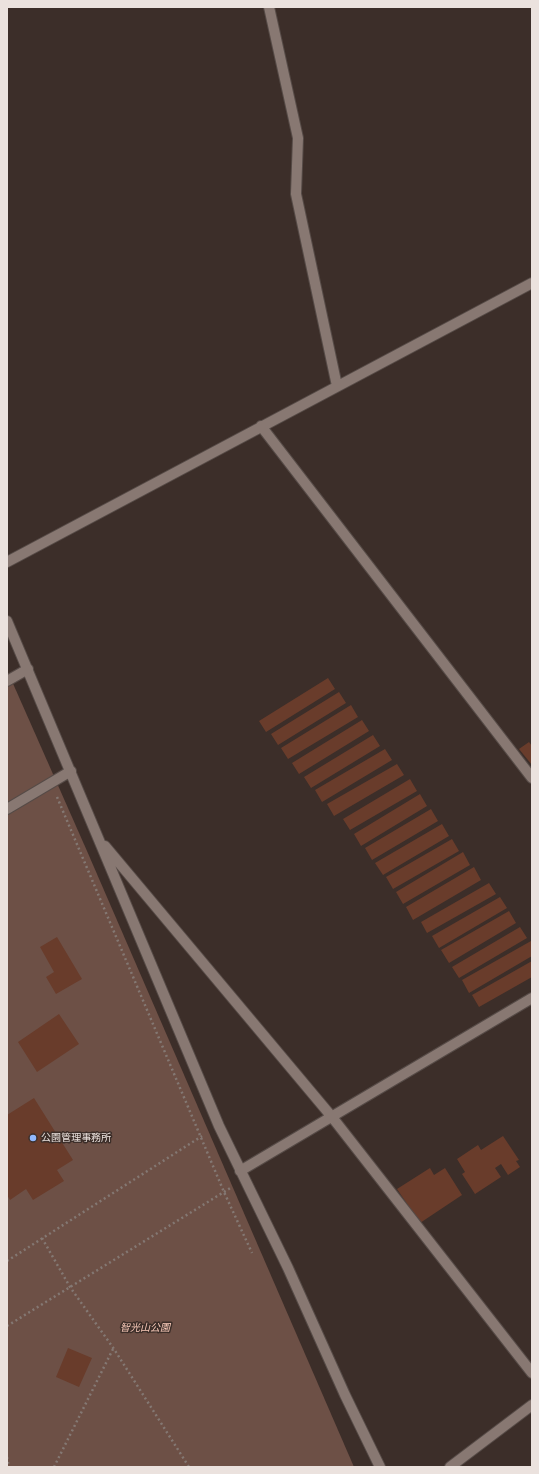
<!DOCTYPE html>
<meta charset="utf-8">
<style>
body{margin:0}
#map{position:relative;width:539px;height:1474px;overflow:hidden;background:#3c2e29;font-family:"Source Serif 4",serif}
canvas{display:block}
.frame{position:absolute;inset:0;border:8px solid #ebe2de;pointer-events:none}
</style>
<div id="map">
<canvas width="539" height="1474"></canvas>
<div class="frame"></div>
</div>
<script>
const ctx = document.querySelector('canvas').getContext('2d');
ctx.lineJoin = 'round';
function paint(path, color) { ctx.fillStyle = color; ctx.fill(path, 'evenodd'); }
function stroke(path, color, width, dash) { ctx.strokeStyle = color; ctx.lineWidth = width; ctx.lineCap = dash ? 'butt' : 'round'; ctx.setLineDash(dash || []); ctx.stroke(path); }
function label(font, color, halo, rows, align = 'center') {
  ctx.font = font + ' "Source Serif 4","Noto Sans JP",serif'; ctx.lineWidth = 3; ctx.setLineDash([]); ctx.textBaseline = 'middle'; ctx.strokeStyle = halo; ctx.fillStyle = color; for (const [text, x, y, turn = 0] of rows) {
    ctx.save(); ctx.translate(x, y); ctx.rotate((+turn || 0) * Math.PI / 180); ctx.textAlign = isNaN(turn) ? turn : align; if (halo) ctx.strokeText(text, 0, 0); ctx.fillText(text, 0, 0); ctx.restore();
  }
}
const green = new Path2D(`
 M7 670 87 851 354 1467H7Z`);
const building = new Path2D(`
 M328 678 335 689 266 732 259 721Z
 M339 692 346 703 278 745 271 734Z
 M351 705 358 717 288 759 281 748Z
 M362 720 369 731 299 774 292 763Z
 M373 735 380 746 311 788 304 777Z
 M529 742 532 746V765L519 749Z
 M385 749 392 760 322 802 315 790Z
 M397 764 404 775 334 816 327 804Z
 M410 779 417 791 350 830 343 819Z
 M420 794 427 806 361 846 354 834Z
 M431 809 438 821 372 860 365 848Z
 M442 824 449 836 383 875 375 863Z
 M452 839 459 851 393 889 386 877Z
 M463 852 470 865 403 904 396 892Z
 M474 867 481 880 413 920 406 907Z
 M489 883 496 894 427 933 421 922Z
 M500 897 507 908 439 948 432 936Z
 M509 911 516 923 449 963 441 950Z
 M520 927 527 938 459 978 452 967Z
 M57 937 82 979 56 994 46 977 54 972 40 947Z
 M531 941 532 956 469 993 462 980Z
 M532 961V977L479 1007 472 995Z
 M59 1014 79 1044 37 1072 18 1042Z
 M34 1098 73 1160 57 1170 64 1181 33 1200 26 1189 10 1200 7 1195V1115Z
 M503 1136 519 1160 516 1161 520 1167 508 1175 501 1164 495 1168 501 1177 475 1194 462 1174 465 1172 457 1159 478 1145 481 1150Z
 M430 1168 434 1175 445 1168 462 1195 420 1223 397 1189Z
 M68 1348 92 1358 79 1387 56 1377Z`);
const path = new Path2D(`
 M57 797 224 1192 252 1253
 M42 1238 70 1287 114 1349 189 1467
 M7 1261 202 1136
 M7 1326 232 1187
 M7 1457 9 1467
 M54 1467 113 1349`);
const minor = new Path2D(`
 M269 7 298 138 296 194 337 386
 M261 426 532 778
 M7 562 532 283
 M7 621 219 1126 288 1268 345 1395 380 1467
 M7 681 28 669
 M7 809 71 771
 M105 846 332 1117 532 1373
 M240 1171 532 998
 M450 1467 532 1405`);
const markers = [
 [33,1138,4,"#91b8fd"]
];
const poiNames = [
 ["公園管理事務所",41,1138]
];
const parkNames = [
 ["智光山公園",145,1328]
];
paint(green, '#6d5046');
paint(building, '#693c2b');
stroke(minor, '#564b47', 12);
stroke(path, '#847873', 2.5, [2, 3]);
stroke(minor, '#887872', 10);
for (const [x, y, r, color] of markers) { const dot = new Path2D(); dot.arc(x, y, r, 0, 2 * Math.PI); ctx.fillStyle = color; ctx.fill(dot); stroke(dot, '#3c2e29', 1.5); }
label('10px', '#ebe2de', '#3c2e29', poiNames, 'left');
label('italic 10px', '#fdcdbc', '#3c2e29', parkNames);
</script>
